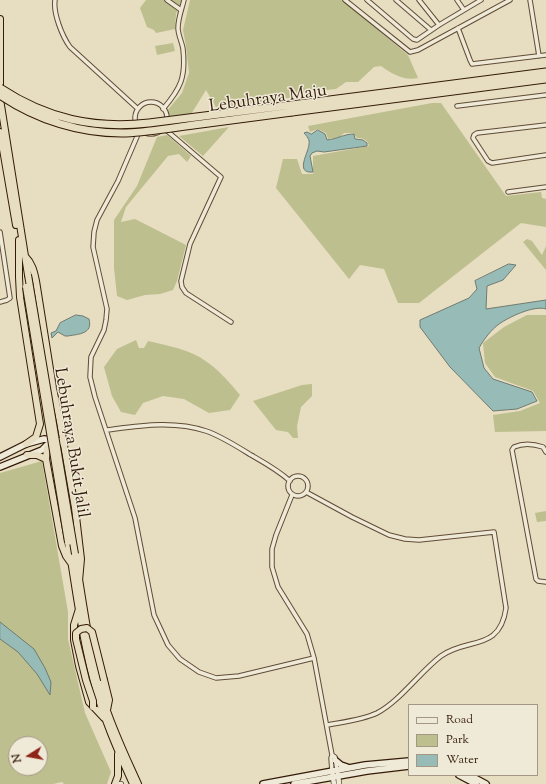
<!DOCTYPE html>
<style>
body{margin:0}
#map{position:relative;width:546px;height:784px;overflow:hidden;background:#e7ddc1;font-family:"Sorts Mill Goudy",serif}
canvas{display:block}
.legend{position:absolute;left:408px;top:704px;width:130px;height:72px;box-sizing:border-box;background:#efe9d7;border:1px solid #a49784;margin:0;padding:5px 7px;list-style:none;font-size:12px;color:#331b08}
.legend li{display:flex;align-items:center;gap:8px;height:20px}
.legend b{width:20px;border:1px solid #a49784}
.north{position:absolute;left:8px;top:736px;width:40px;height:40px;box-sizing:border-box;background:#efe9d7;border:1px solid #a49784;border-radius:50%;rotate:259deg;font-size:11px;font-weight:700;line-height:16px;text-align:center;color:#331b08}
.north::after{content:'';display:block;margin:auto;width:14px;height:18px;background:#8f2418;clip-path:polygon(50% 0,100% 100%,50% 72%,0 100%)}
</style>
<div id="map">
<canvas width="546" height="784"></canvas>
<ul class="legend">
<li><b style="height:5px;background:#efe9d7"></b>Road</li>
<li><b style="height:11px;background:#bdbf8e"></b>Park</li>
<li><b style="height:11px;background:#97bbb6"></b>Water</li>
</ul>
<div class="north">N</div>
</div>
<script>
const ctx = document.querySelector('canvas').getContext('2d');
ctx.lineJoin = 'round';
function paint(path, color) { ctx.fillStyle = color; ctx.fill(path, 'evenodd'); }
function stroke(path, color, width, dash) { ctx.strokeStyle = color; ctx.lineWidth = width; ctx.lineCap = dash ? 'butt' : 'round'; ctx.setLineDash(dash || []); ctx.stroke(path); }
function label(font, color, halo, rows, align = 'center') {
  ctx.font = font + ' "Sorts Mill Goudy",serif'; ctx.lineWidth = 3; ctx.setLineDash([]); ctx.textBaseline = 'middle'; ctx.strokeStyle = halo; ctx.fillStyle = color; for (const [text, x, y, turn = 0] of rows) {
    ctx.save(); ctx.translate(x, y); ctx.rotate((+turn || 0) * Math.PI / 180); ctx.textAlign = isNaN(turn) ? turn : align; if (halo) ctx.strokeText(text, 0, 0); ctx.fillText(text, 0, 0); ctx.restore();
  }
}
const green = new Path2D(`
 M146 0H182L176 14 175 29 156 33 154 30 147 27 140 8Z
 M190 0H343L408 55 418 78C404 81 392 74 381 66L374 67 358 82H346L336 89 306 92 301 96 217 109 206 90 190 116 168 118 166 112 182 93 189 73 186 46 183 30Z
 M173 43 175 51 157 55 155 46Z
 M432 103H441L506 196 541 192 542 198 546 199V227L521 223 419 303H398L384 269 360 265 349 279 276 188 283 159H297L302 174H313V156L369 146C367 139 363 138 357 138L353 133H344L340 137 328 139 326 133 318 129 310 132 308 126Z
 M229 127 203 156 179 136Z
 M167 135 191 156 187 162 179 154 168 156 126 207 121 222 135 219 186 245 177 281 173 290 160 294 145 295 127 300 117 296 114 268V220L137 186 157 137Z
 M527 239 532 241 542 255 546 246V270L523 242Z
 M527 315H546V431L495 432 493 415 520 411 540 403 533 391 495 377 485 363 483 343 504 327Z
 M136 340 139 348H144L148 341C168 346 190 349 207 362 220 371 230 383 240 395L230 410 209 413 184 399 163 396 143 403 135 415 121 412 112 396 104 367 117 349Z
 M312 384V396L301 407 297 426 298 438H293L288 432 276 430 253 401 302 385Z
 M42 461 68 612V639L85 713 111 772 107 784H64L62 782 53 784H0V473ZM16 744H40V768H16Z
 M546 511V521L537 522 535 513Z`);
const water = new Path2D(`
 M318 130 325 134 327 140C337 139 344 134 354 134L355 139 363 140 367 143V146L324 152 317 151 312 153 310 156 313 172C294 174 309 152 309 144 310 140 307 136 304 133L307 132 311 134Z
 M509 264 516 265 503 280 487 286 486 309 546 300V309C534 305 509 317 499 324 491 330 484 339 479 348L484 368 493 379 532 392 537 401 517 409 493 411 450 367 420 327V320L469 298 477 289 475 281Z
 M76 315 83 316 89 319C93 334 79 334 68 336H65L58 332 52 338 51 333 56 331 60 323Z
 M0 622 34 649 45 668 51 682 50 695 37 674 18 652 0 639Z`);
const minor = new Path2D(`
 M55 0C53 13 62 36 70 47L138 109
 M167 0 181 10
 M345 0 410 52 418 50 510 0
 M367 0 413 39 417 40 439 25 481 0
 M396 0 431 30
 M419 0 439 25
 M457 0 464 10
 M530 0 539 56
 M458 28 470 60 472 64 546 55
 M135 118a16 16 0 1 1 32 0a16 16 0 1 1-32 0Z
 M457 106 546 95
 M163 109C181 88 186 77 183 49 182 42 178 35 178 28 178 18 182 9 184 0
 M546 125 477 133 474 135 473 138 488 161 492 163 546 155
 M166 130 221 177 190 244 181 281 182 287 186 293 231 322
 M139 132 118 181 97 220 94 232 93 247 107 309 106 320 104 330 91 357 90 377 95 397 135 518 154 615 168 645 180 659 199 672 216 678 239 676 314 658
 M508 192 546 187
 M0 232 10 298 7 300 0 302
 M106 430C138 426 173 420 206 431 221 436 238 447 251 455 265 463 278 470 290 481
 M546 452 543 447C534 444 523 443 514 447L512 450 536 579 538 581 546 582
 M288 486a10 10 0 1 1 20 0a10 10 0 1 1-20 0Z
 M306 492 352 517 389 535 405 539 419 540 494 532 506 608C500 652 467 637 441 656 420 672 400 701 377 713 362 720 343 722 327 725
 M292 495 276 535 272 549V567L278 587 307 634 314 658 332 755 335 757 337 770
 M332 771 331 758 332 755`);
const tertiary = new Path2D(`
 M332 771 334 784
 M338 774 339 784
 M120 784H121`);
const secondary = new Path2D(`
 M0 457 26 444 44 439 61 441 64 445
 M0 467 42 450 48 444
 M335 760 341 765 347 767
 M459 775 476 784
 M469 775 486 784
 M263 784 365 765 409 761
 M294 784 367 771 409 766`);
const trunk = new Path2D(`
 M0 19V91
 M0 99 28 275
 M0 132 16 225
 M19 240V277L20 297 40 424 36 437 26 444
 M25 256C32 263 34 271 36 281L53 388 60 422 75 508 81 559 79 581
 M55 444H52L47 448 46 459 62 546 66 556 71 563
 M27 455H37L46 459
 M68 542C76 588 81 634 93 678 102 715 117 749 133 784
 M75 554C83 602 89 650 102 696 111 726 125 755 138 784
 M79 609 74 625V640L79 666 89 702 104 718
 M104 680 109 700 107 710
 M115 784 118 776V754`);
const motorway = new Path2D(`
 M291 105 546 72
 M292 112 546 79`);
const trunkBridge = new Path2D(`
 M28 275 75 554
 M26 287 68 542
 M93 707V701L86 680 76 639V633L81 629 87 628 92 632 104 680`);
const motorwayBridge = new Path2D(`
 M0 88C47 119 94 129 149 123L291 105
 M0 95C37 120 81 134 126 133 151 132 177 127 201 124 232 120 262 116 292 112`);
const streetNames = [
 ["Lebuhraya Maju",268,100,-8],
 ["Lebuhraya Bukit Jalil",70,443,81]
];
paint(green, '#bdbf8e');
paint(water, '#97bbb6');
stroke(water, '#6f7b70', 1);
stroke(minor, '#604c36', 5.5);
stroke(tertiary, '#604c36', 6);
stroke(secondary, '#331b08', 8);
stroke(trunk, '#331b08', 8);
stroke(motorway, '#331b08', 9);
stroke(minor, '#efe9d7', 3.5);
stroke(tertiary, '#efe9d7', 4.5);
stroke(secondary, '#efe9d7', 5.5);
stroke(trunk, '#e7ddc1', 6);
stroke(motorway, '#e7ddc1', 7);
stroke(trunkBridge, '#331b08', 8, []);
stroke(motorwayBridge, '#331b08', 9, []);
stroke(trunkBridge, '#e7ddc1', 6);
stroke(motorwayBridge, '#e7ddc1', 7);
label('17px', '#331b08', '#efe9d7', streetNames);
</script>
